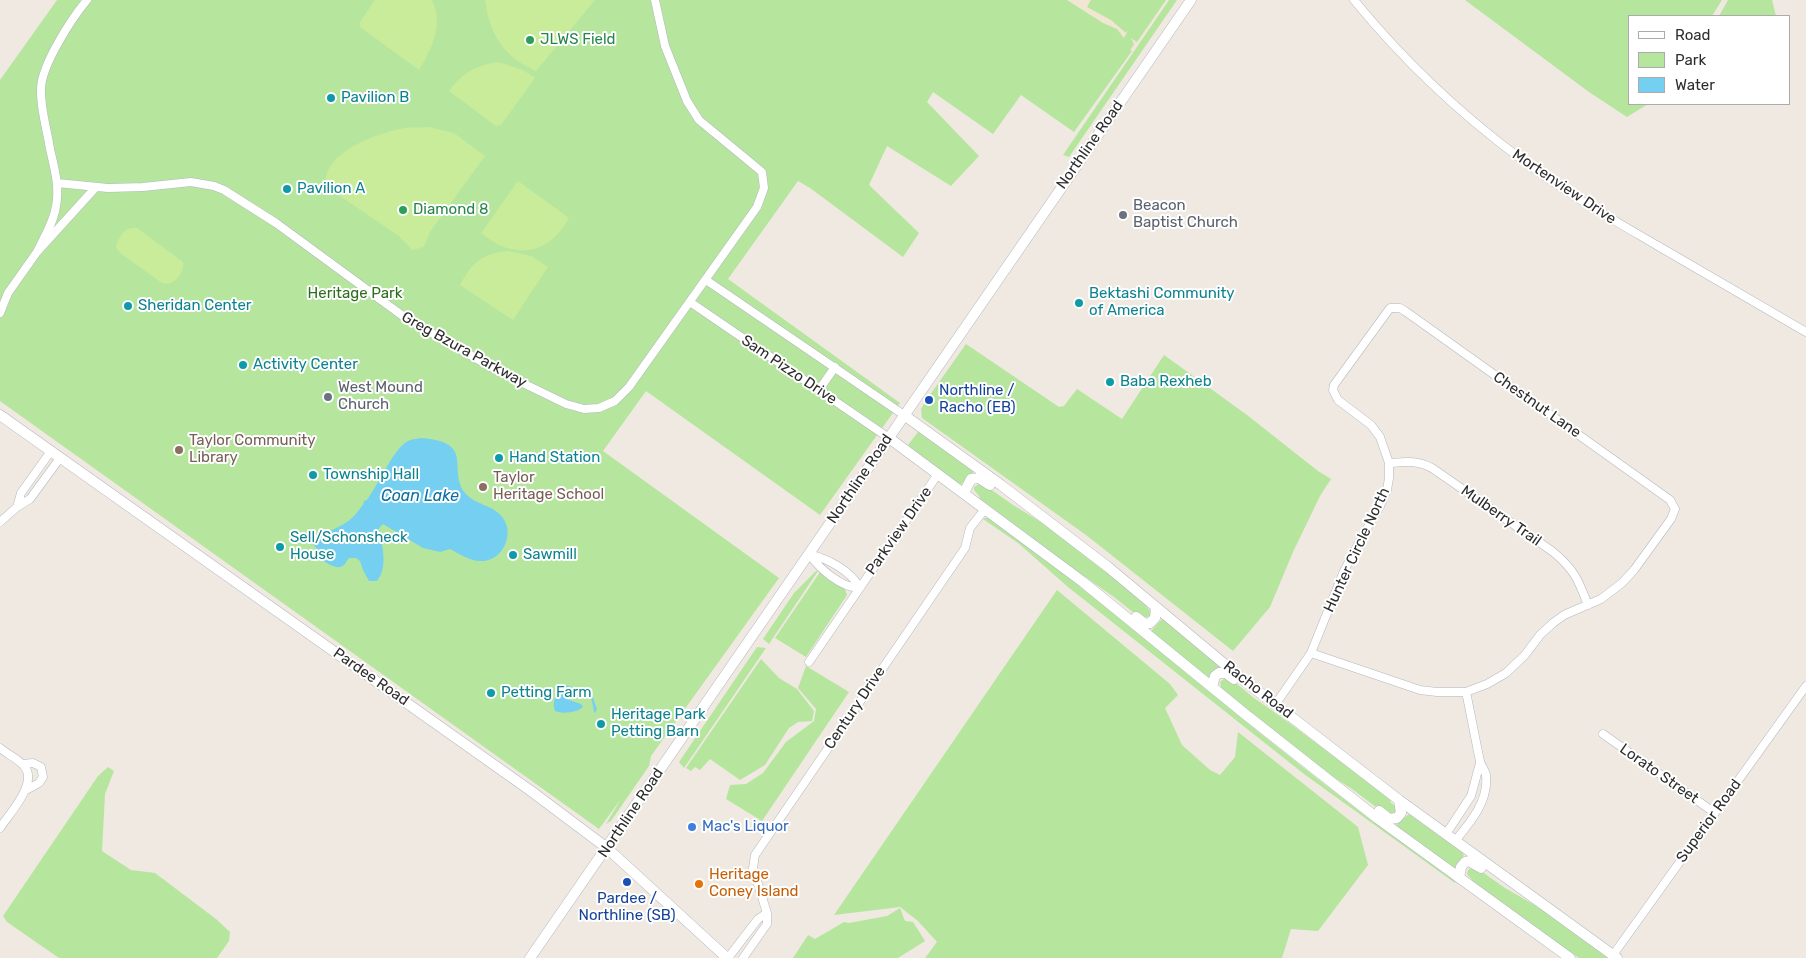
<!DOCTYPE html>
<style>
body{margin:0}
#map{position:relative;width:1806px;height:958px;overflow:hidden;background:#efe9e1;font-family:Rubik,sans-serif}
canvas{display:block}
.legend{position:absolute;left:1628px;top:15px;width:162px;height:90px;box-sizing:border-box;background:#fff;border:1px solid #ababab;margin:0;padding:6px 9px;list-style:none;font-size:15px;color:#2e2e2e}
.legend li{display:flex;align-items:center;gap:10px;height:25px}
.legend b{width:25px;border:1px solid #ababab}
</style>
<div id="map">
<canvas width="1806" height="958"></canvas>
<ul class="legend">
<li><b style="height:6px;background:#fff"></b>Road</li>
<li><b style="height:14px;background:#b6e59e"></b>Park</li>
<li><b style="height:14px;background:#75cff0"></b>Water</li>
</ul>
</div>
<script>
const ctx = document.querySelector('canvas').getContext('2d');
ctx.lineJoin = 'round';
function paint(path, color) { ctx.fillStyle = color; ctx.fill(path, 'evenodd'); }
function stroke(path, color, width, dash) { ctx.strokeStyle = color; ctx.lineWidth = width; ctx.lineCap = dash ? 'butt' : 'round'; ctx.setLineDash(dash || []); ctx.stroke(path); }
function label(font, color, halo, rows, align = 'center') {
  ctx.font = font + ' Rubik,sans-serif'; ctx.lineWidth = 4; ctx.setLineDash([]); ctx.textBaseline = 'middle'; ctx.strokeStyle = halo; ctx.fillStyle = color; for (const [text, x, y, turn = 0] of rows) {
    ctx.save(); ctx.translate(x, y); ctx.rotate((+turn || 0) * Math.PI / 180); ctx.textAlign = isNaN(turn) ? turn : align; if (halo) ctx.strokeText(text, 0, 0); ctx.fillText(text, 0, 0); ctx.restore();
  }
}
const education = new Path2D(`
 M1060 0H1167L1132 51Z`);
const green = new Path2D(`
 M57 0H1067L1103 23 1117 29 1124 38 1129 29 1126 33 1111 20 1087 7 1091 0H1166L1137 42 1131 38 1134 44 1130 50 1132 51 1074 132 1021 95 993 134 933 92 927 102 979 156 951 186 887 146 869 185 919 233 903 257 810 188 798 181 728 279 900 403 820 515 646 391 603 451 779 578 651 756 649 766 611 821 606 824 621 799 599 829 0 401V80Z
 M1169 0H1177L1069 157 1063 155Z
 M1465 0H1722L1712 16H1630V104H1648L1627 117 1589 92Z
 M1728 0H1772L1776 16H1719Z
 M966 344 1059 407 1064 406 1077 389 1122 419 1164 355 1247 415 1318 471 1331 479 1320 496 1293 552 1270 607 1233 651 1086 535 922 418 921 409 925 402Z
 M918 432 973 470V473L967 477 961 485 922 457 908 445Z
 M979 484 986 486 1013 505 1049 527 1147 605 1146 606 1151 612 1150 616 1144 618 1139 617 1114 597 1082 575 979 498 980 497 974 490V487Z
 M985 518H990C1097 596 1196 683 1300 765 1350 805 1402 842 1454 880L1455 883 1304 774 1068 587 1018 543 983 519Z
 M816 571H818L769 644 763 639 794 593Z
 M820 572 845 589 847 595 806 657 775 638Z
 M1057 590 1170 684 1178 695 1165 708 1182 745 1210 770 1220 775 1235 757 1238 732 1358 827 1368 865 1318 931 1291 929 1282 958H925L937 942 918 921 900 907 834 915Z
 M1163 618 1220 667 1213 671 1208 678 1151 631Z
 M757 647 766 648 684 768 679 762Z
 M761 659 779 678 797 689 814 711 812 721 798 722 789 728 765 765 740 780 710 759 700 770 695 767 691 771 686 768Z
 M806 666 849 692 762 821 726 799 730 785 746 784 763 773 786 742 814 721 816 709 798 688Z
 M1225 678C1237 681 1246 693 1257 700 1303 732 1346 766 1391 800L1390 802 1395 806V812L1392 814 1384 813 1352 789 1322 770 1223 692 1224 690 1221 688 1220 682Z
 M108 767 114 771 105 794 102 851 131 870 155 873 216 919 230 932 229 941 217 958H59L7 922 3 916 98 776Z
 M1409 814 1463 853 1464 856 1458 862 1455 868 1396 827V825Z
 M1471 868 1478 869 1505 888 1543 910 1611 958H1579L1472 882V880L1467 874 1468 870Z
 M900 908 905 921 913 922 925 941 898 958H793L808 935 815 939 844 922 849 923 887 916Z`);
const pitch = new Path2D(`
 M375 0H432C444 24 432 49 419 70L360 27V22Z
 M485 0H595L536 71C529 67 521 64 515 59 496 44 488 23 485 0Z
 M498 62 523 70 535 78 501 125 496 126 449 91C463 72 475 66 498 62Z
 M429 127 454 133 485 156 430 232 424 247 412 250 399 236 328 188C327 185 325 181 326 177 330 150 382 131 406 128 413 127 421 128 429 127Z
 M518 181 569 218C548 256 513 260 481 233Z
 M131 228H137L183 262C185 273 173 287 162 283L120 253 116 248C117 240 123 230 131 228Z
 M509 251 531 256 548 267 513 320 460 285C472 262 483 253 509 251Z`);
const water = new Path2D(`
 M421 438C476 442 447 469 465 493 475 505 494 505 503 518 515 535 502 561 482 561 471 562 460 554 450 549L440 552 423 548 383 524 379 528C379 532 380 535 381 540 384 553 386 570 377 581H369L363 570 360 561 356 558H349C347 560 346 563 344 565 336 572 323 560 317 556L318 550 313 544C325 529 347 528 358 511 361 507 363 506 364 501L367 500C378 485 392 452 406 442 411 439 416 439 421 438Z
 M565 685 591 693 597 709 595 713 594 712C592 692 587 694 570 689L565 695 566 699 581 704 583 707C576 713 563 714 555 711 551 698 558 694 565 685Z`);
const street = new Path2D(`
 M1354 0C1403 60 1459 113 1521 159 1564 192 1612 219 1658 246 1708 275 1757 304 1806 332
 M57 183 108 188 143 187 191 182 214 186 224 190 276 223 407 319 498 371 566 404 584 409 599 408 615 401 629 387 757 207 764 188 762 172 699 120 687 101 665 46 655 0
 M37 252C44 237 54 222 56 206 60 187 54 167 50 149 47 129 40 108 41 88 42 64 72 18 87 0
 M706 280 904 415
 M690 302 889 438
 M0 313 8 293 37 252 96 187
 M819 390 835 367
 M51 451 21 493 17 507 30 499 60 458
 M1389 463C1405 462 1417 460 1432 468L1552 551C1574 569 1578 579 1588 605
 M0 522 17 507
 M809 554C828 559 850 570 860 588 841 588 820 569 809 554Z
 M809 662 938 474
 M1275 705 1311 653 1344 571 1362 537 1380 506 1387 490 1389 478V463L1380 437 1371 425 1338 400 1333 390 1334 385 1390 308H1400L1405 311 1670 500 1675 509 1671 519 1634 570 1622 583 1601 599 1564 615 1553 623 1540 635 1525 655 1506 673 1487 684 1466 692H1437L1420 690 1311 653
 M1603 734 1715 813
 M0 748C7 754 17 758 23 765 40 781 10 813 0 828
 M23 764 33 763 41 767 43 777 39 783 26 790
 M1446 834 1471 796 1480 763
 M1455 841C1470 823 1489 801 1486 775 1485 770 1481 766 1480 761 1475 738 1471 715 1466 692
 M767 913 753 868 755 855 965 548 970 528 985 509
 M1613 955 1806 686
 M728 958 758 919 767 913V924L743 958`);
const secondary = new Path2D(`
 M0 415 531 791 607 848 727 958
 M904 415 1001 485 1108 567 1246 682 1399 800 1617 958
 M889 438 1083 582 1245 714 1377 818 1570 958
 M964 493 971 479 979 478 990 485
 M1136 617 1145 624 1150 623 1155 618 1156 607
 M1212 687 1215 676 1219 673H1226L1234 679
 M1379 811 1389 819 1397 818 1401 813 1399 800
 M1459 878 1461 867 1465 862 1469 861 1481 868
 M530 958 1191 0`);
const markers = [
 [530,40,5,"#2e9e5b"],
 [331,98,5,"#0f9aa8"],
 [287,189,5,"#0f9aa8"],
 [403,210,5,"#2e9e5b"],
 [1123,215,5,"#6b7280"],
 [1079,303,5,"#0f9aa8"],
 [128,306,5,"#0f9aa8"],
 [243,365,5,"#0f9aa8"],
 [1110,382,5,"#0f9aa8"],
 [328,397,5,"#6b7280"],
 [929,400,5,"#1a4fb4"],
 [179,450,5,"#8d6e63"],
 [499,458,5,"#0f9aa8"],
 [313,475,5,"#0f9aa8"],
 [483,487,5,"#8d6e63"],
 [280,547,5,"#0f9aa8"],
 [513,555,5,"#0f9aa8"],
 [491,693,5,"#0f9aa8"],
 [601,724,5,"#0f9aa8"],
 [692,827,5,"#3f7fe0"],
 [627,882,5,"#1a4fb4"],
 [699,884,5,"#e8710a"]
];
const leisureNames = [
 ["JLWS Field",540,40],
 ["Diamond 8",413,210]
];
const cultureNames = [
 ["Pavilion B",341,98],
 ["Pavilion A",297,189],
 ["Bektashi Community",1089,294],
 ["of America",1089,311],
 ["Sheridan Center",138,306],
 ["Activity Center",253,365],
 ["Baba Rexheb",1120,382],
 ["Hand Station",509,458],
 ["Township Hall",323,475],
 ["Sell/Schonsheck",290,538],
 ["House",290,555],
 ["Sawmill",523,555],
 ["Petting Farm",501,693],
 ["Heritage Park",611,715],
 ["Petting Barn",611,732]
];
const streetNames = [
 ["Northline Road",1090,145,-55],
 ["Mortenview Drive",1564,187,34],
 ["Greg Bzura Parkway",464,350,29],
 ["Sam Pizzo Drive",789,370,34],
 ["Chestnut Lane",1537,405,35],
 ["Northline Road",860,479,-56],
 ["Mulberry Trail",1501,516,35],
 ["Parkview Drive",899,531,-55],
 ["Hunter Circle North",1357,550,-65],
 ["Pardee Road",371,677,35],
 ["Racho Road",1258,690,38],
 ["Century Drive",855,708,-56],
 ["Lorato Street",1659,774,35],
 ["Northline Road",631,813,-56],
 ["Superior Road",1709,821,-54]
];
const worshipNames = [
 ["Beacon",1133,206],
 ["Baptist Church",1133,223],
 ["West Mound",338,388],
 ["Church",338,405]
];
const parkNames = [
 ["Heritage Park",355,294]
];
const transitNames = [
 ["Northline /",939,391],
 ["Racho (EB)",939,408],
 ["Pardee /",627,899,"center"],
 ["Northline (SB)",627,916,"center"]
];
const educationNames = [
 ["Taylor Community",189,441],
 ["Library",189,458],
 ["Taylor",493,478],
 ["Heritage School",493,495]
];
const shopNames = [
 ["Mac's Liquor",702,827]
];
const foodNames = [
 ["Heritage",709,875],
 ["Coney Island",709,892]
];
const waterNames = [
 ["Coan Lake",420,496]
];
paint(education, '#f0e6d1');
paint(green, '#b6e59e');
paint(pitch, '#c9ec9a');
paint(water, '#75cff0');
stroke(street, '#b4b7c1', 9);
stroke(secondary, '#b4b7c1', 11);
stroke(street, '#fff', 8);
stroke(secondary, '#fff', 10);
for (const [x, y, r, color] of markers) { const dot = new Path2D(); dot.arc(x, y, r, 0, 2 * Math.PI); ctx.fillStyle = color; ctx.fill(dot); stroke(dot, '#fff', 2); }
label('15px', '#27864d', '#fff', leisureNames, 'left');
label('15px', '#0d838f', '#fff', cultureNames, 'left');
label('15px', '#2e2e2e', '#fff', streetNames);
label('15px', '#5b616d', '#fff', worshipNames, 'left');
label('15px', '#2c6e1b', '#fff', parkNames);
label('15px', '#164399', '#fff', transitNames, 'left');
label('15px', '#785e54', '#fff', educationNames, 'left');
label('15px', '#366cbe', '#fff', shopNames, 'left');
label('15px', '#c56008', '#fff', foodNames, 'left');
label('italic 16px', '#0d6fa3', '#fff', waterNames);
</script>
